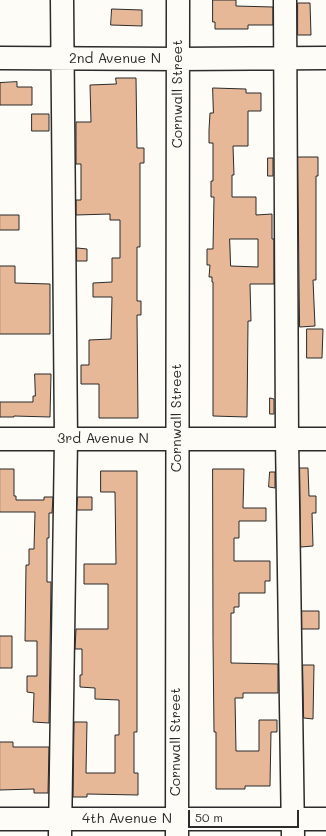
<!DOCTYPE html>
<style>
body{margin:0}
#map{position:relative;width:326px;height:836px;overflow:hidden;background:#fdfcf7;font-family:Mali,sans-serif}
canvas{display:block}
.scale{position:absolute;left:188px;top:810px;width:111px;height:18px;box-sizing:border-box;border:2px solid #2b2b2b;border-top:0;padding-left:5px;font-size:12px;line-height:14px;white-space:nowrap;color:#2b2b2b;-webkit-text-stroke:3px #fdfcf7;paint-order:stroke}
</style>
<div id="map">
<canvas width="326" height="836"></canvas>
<div class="scale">50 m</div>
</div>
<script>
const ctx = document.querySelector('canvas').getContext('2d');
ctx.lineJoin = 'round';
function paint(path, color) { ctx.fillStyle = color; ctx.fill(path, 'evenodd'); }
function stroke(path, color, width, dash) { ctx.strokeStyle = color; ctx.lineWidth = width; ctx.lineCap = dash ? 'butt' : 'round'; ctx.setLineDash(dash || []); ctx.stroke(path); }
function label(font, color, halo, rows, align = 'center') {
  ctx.font = font + ' Mali,sans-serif'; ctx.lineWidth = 3; ctx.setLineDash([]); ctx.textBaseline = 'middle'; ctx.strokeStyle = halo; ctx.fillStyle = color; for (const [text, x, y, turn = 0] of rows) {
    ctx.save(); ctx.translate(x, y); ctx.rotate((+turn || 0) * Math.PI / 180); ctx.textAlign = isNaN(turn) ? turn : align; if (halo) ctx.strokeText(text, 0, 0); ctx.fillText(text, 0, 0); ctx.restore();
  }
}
const building = new Path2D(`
 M213 0H236V6L273 7V25H248V29H215V22H213Z
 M298 3H310L311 35H298Z
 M112 9 142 10V26L111 25Z
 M116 78H136L137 148H144V163H140V247H137V301H141V315H137L138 418H99V384H81V365H89V340L111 339 112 297H93V283L112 282V258H120V220H110V214L76 215V200H81V164H76V122H91L90 85 116 84Z
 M17 82V87H32V105H0V83Z
 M213 88 246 89V93H261V111H248V146H233L234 175H232V197H256V215L272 214V239H274V284H250L251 321H248L247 417 213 416V282H212V277H209L210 265H207V249H213L214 197H211V181H213V143H209V130L210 113H213ZM230 239H258V267L231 266Z
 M32 114H49V131H32Z
 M298 157H318V176H316V280H313L315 326 300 327Z
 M268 158H273V176H268Z
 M0 215H19V230H0Z
 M77 248 87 249V261H77Z
 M0 266H15V283L50 284V334H0Z
 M307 329H323L322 358H307Z
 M35 374H51L50 417 14 416V417H0V402H33V396H35Z
 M270 398 274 399V414H270Z
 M300 468H308L309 496H316V513H312L313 546 301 547Z
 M0 469H14V496H16V500H44V497H53L52 513H49V538H47V582H51L49 723 33 722 34 693 27 692V676H37V641H25L26 565H29V549H34L35 512H0Z
 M213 469H244L243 508H266V521H239V538H234V561H270V581H265V593H239V607H234V613H231V663L278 664V693H243V698H235L236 751H259V720H277V732H271L270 786H245V789H216V732H214L213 639Z
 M101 471H137V732H134V773H138V795L87 794V797H73L74 722H87L86 773H115V735H119V700L95 699V688L80 687V675H82V649H75L76 629H108V584H84V564H116L115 492H101Z
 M270 472H275V488L269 487Z
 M78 497H92V510H77Z
 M302 611H319V629H302Z
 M0 636H12V668H0Z
 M303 665H314L313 719 304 718Z
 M0 742H13V747H49L48 793H34V789L0 790Z`);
const minor = new Path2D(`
 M285 0 287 439 293 836
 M0 58 178 59 326 58
 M0 439H326
 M0 819H326
 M60 836 66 439 62 0
 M177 836 178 0`);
const streetNames = [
 ["2nd Avenue N",115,59],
 ["Cornwall Street",178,94,-90],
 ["Cornwall Street",177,418,-90],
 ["3rd Avenue N",103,439],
 ["Cornwall Street",176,742,-90],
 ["4th Avenue N",127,819]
];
paint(building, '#e6b897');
stroke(building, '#2b2b2b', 1);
stroke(minor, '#2b2b2b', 25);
stroke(minor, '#fdfcf7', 22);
label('14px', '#2b2b2b', '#fdfcf7', streetNames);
</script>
